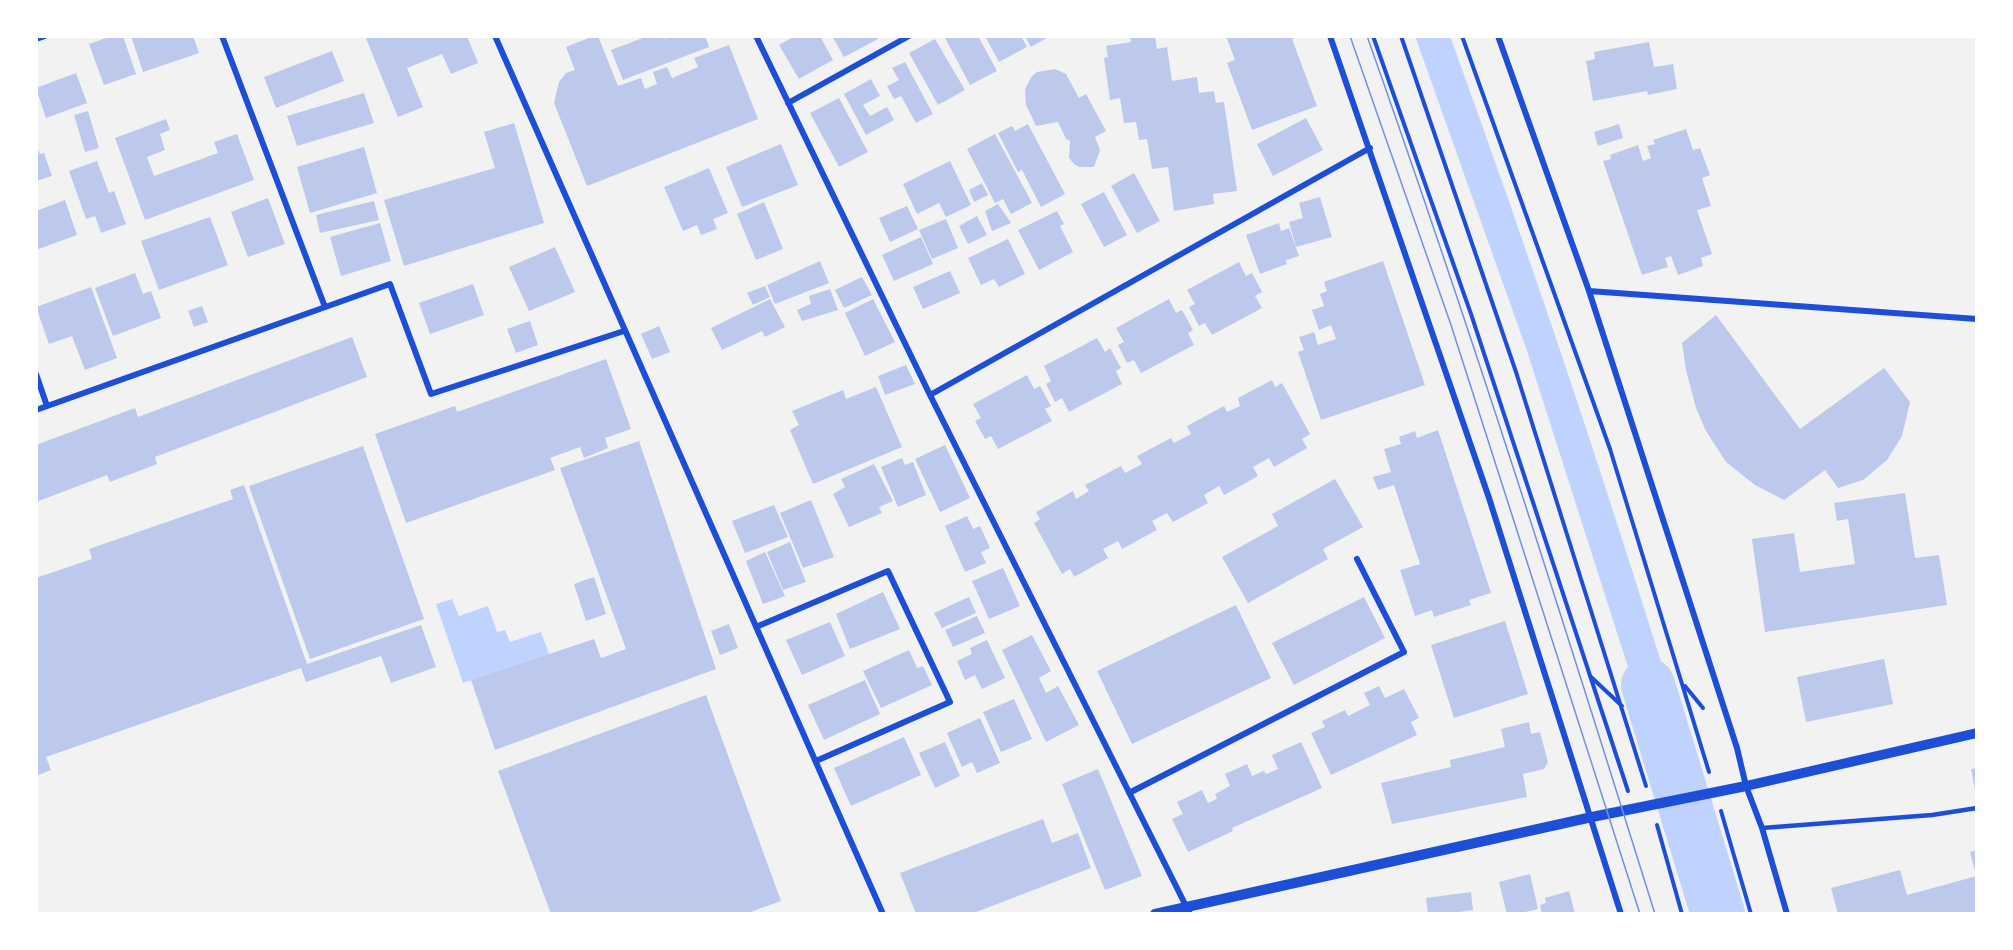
<!DOCTYPE html>
<style>
body{margin:0}
#map{position:relative;width:2013px;height:950px;overflow:hidden;background:#f2f2f2;font-family:"Crimson Pro",serif}
canvas{display:block}
.frame{position:absolute;inset:0;border:38px solid #fff;pointer-events:none}
</style>
<div id="map">
<canvas width="2013" height="950"></canvas>
<div class="frame"></div>
</div>
<script>
const ctx = document.querySelector('canvas').getContext('2d');
ctx.lineJoin = 'round';
function paint(path, color) { ctx.fillStyle = color; ctx.fill(path, 'evenodd'); }
function stroke(path, color, width, dash) { ctx.strokeStyle = color; ctx.lineWidth = width; ctx.lineCap = dash ? 'butt' : 'round'; ctx.setLineDash(dash || []); ctx.stroke(path); }
const water = new Path2D(`
 M1415 36H1450C1537 275 1617 516 1691 759L1678 753 1658 761 1527 351Z
 M452 599 459 616 488 606 497 632 505 630 510 642 541 632 549 654 463 683 436 604Z
 M1711 835 1735 914H1700L1679 845C1692 846 1704 846 1711 835Z`);
const river = new Path2D(`
 M1648 685 1718 914`);
const building = new Path2D(`
 M112 36H123L136 74 104 85 89 44Z
 M131 36H193L199 53 143 72Z
 M365 36H467L478 63 451 74 442 54 407 68 423 107 398 117Z
 M594 36H598L618 86 641 78 645 89 657 84 653 72 667 67 672 78 698 67 694 58 729 45 758 119 587 186 554 103 559 82 566 73 575 70 566 47Z
 M648 36H664L666 39 672 36H705L709 47 623 80 611 50Z
 M795 36H820L833 60 799 79 779 45Z
 M832 36H877L878 39 844 57Z
 M944 36H978L997 71 970 85Z
 M985 36H1021L1027 47 999 62Z
 M1025 36H1050L1031 47Z
 M1130 36H1155L1157 49 1167 47 1172 81 1197 77 1199 93 1214 91 1216 103 1224 102 1237 191 1213 194 1214 204 1174 211 1168 167 1152 169 1147 139 1139 140 1136 122 1124 123 1120 98 1110 100 1104 58 1108 57 1106 46 1131 42Z
 M1226 36H1301L1292 39 1317 106 1252 130 1227 63 1235 60Z
 M935 39 965 90 938 105 909 53Z
 M1649 42 1654 67 1673 64 1677 89 1648 95 1647 91 1593 101 1586 61 1595 59 1594 52Z
 M332 51 344 81 276 108 264 77Z
 M905 62 933 114 916 123 901 96 894 99 887 86 899 80 892 68Z
 M1055 69 1066 74 1079 98 1086 94 1106 131 1095 137 1100 150 1094 167H1079L1074 164 1069 158 1070 141 1066 139 1058 122 1036 126 1026 105 1025 89 1032 76 1037 72Z
 M76 73 87 103 46 118 36 88Z
 M871 79 880 96 863 105 870 116 887 107 894 120 866 135 844 94Z
 M364 93 374 123 297 146 287 116Z
 M839 98 868 152 839 167 810 113Z
 M88 111 99 148 85 152 74 115Z
 M1306 118 1323 150 1273 176 1257 144Z
 M166 119 170 130 160 134 165 150 147 157 154 176 218 153 214 142 237 134 254 180 145 220 115 138Z
 M514 123 544 223 404 266 384 200 495 168 484 132Z
 M1028 124 1065 194 1041 207 1022 170 1018 172 998 133 1012 126 1015 131Z
 M1619 124 1623 138 1598 146 1594 132Z
 M1686 129 1693 150 1700 148 1710 175 1702 178 1711 206 1697 210 1712 254 1701 258 1703 266 1678 275 1671 256 1665 258 1668 267 1642 275 1603 161 1611 159 1610 155 1638 145 1643 161 1651 158 1647 146 1655 144 1653 140Z
 M995 134 1032 203 1011 214 1003 199 995 203 967 149Z
 M781 144 798 185 742 207 726 167Z
 M36 145 40 154 44 153 52 176 36 181Z
 M364 147 377 193 310 213 297 167Z
 M97 161 109 193 114 191 126 224 101 233 95 216 86 219 69 171Z
 M950 161 971 205 946 217 939 203 917 214 903 184Z
 M709 168 728 213 713 219 717 229 701 235 697 225 683 231 664 187Z
 M1134 173 1160 221 1137 233 1111 186Z
 M982 183 988 195 974 202 969 190Z
 M1104 192 1127 235 1104 247 1081 204Z
 M1320 197 1332 237 1296 247 1289 222 1303 218 1299 203Z
 M268 198 285 244 248 257 231 212Z
 M65 200 77 235 36 250V211Z
 M374 201 379 220 320 233 316 215Z
 M764 202 783 249 756 260 737 214Z
 M998 204 1011 223 992 231 985 211Z
 M907 206 918 229 890 242 879 218Z
 M1057 211 1064 224 1060 226 1073 252 1039 270 1018 230Z
 M977 216 987 235 968 244 959 226Z
 M210 217 228 265 159 290 141 241Z
 M946 219 958 248 932 259 919 230Z
 M380 223 391 261 341 276 330 237Z
 M1279 223 1281 231 1289 228 1299 256 1286 260 1287 264 1260 274 1246 235Z
 M921 237 933 264 894 281 882 255Z
 M1008 239 1025 274 999 287 994 279 981 285 968 258Z
 M555 247 575 292 529 311 509 267Z
 M820 261 829 283 775 304 767 285Z
 M1383 261 1425 385 1321 420 1298 352 1304 350 1299 337 1314 332 1318 345 1336 339 1331 325 1319 330 1312 310 1324 306 1320 294 1327 291 1324 282Z
 M1239 262 1246 276 1252 273 1262 292 1255 296 1262 308 1212 335 1205 323 1199 326 1189 307 1195 304 1187 290Z
 M950 271 960 293 923 309 913 287Z
 M135 273 143 294 151 291 161 318 113 336 95 288Z
 M862 277 872 295 844 308 835 290Z
 M473 284 484 315 430 334 419 303Z
 M765 286 770 297 753 305 747 293Z
 M91 287 117 358 85 370 72 336 49 344 36 307Z
 M830 289 838 310 802 321 797 310 811 304 809 296Z
 M770 299 785 327 765 337 762 331 722 350 711 328Z
 M873 299 895 342 865 356 845 313Z
 M1169 299 1176 313 1182 310 1193 330 1188 333 1194 345 1141 373 1134 360 1127 363 1118 345 1124 342 1116 328Z
 M202 306 208 322 194 327 188 311Z
 M1716 315 1800 429 1884 368 1910 402 1902 436 1887 460 1863 480 1838 488 1825 470 1784 500 1755 485 1726 462 1706 431 1696 408 1686 370 1682 343Z
 M530 321 538 345 516 353 507 329Z
 M659 326 670 352 652 359 641 334Z
 M352 337 367 377 155 457 157 464 110 482 107 475 36 502V445L135 408 138 417Z
 M1097 338 1105 352 1110 348 1121 368 1116 371 1122 384 1069 412 1062 398 1055 402 1046 384 1051 381 1044 366Z
 M606 359 631 429 605 438 608 448 584 458 580 447 550 458 555 470 406 523 375 434 455 406 457 412Z
 M906 365 915 384 885 395 878 376Z
 M1027 375 1034 389 1040 386 1051 406 1045 409 1052 421 998 449 991 436 985 439 975 421 981 418 973 404Z
 M1272 380 1275 387 1282 383 1310 434 1302 439 1307 448 1274 467 1269 458 1253 467 1258 476 1224 495 1219 486 1204 495 1208 503 1173 522 1167 513 1152 521 1157 530 1122 549 1118 541 1103 549 1108 558 1074 577 1070 569 1062 574 1034 523 1040 519 1036 512 1073 491 1076 499 1089 491 1085 485 1121 466 1125 473 1142 464 1137 456 1171 438 1174 443 1191 434 1187 426 1224 406 1227 412 1240 406 1238 398Z
 M876 387 902 447 813 484 790 430 799 425 792 411 843 390 846 399Z
 M1438 430 1491 593 1469 600 1471 605 1434 617 1432 610 1415 616 1400 570 1420 564 1394 485 1378 490 1373 477 1391 472 1384 449 1401 444 1399 437 1415 431 1417 438Z
 M639 441 716 669 495 750 471 680 594 639 601 658 626 649 560 468Z
 M945 445 970 498 940 512 915 459Z
 M363 446 424 619 310 659 249 486Z
 M902 458 905 465 913 462 926 495 898 507 881 467Z
 M874 464 893 501 879 507 882 513 849 527 833 494 845 487 841 479Z
 M1335 479 1363 527 1323 549 1328 559 1248 603 1222 557 1278 526 1272 514Z
 M244 485 307 664 421 625 436 667 391 683 381 656 306 682 301 668 46 757 51 770 36 776V578L92 559 89 549 233 499 230 490Z
 M1905 493 1915 558 1939 555 1947 605 1765 632 1752 539 1794 533 1800 572 1855 564 1848 519 1837 521 1834 503Z
 M811 500 834 557 803 568 780 513Z
 M774 505 788 537 745 553 732 521Z
 M967 516 973 529 980 526 990 548 981 552 986 563 965 572 945 526Z
 M790 542 806 582 783 590 767 552Z
 M765 552 785 596 763 604 746 561Z
 M1003 568 1020 606 989 619 972 581Z
 M594 577 606 614 586 621 574 584Z
 M883 592 900 629 850 649 836 614Z
 M969 597 976 613 942 628 934 613Z
 M1364 597 1385 638 1294 685 1272 643Z
 M1236 605 1271 678 1132 744 1097 671Z
 M977 616 985 633 953 647 945 630Z
 M1505 621 1528 694 1454 718 1431 645Z
 M830 622 845 656 802 675 786 640Z
 M729 624 738 648 720 655 711 631Z
 M1032 635 1051 671 1039 678 1046 693 1058 686 1079 725 1046 742 1002 650Z
 M987 640 1005 678 982 689 975 675 965 680 957 661 972 654 970 648Z
 M909 650 917 668 923 666 932 685 881 708 863 671Z
 M1884 659 1893 704 1806 722 1797 677Z
 M865 680 880 714 824 740 808 705Z
 M1379 686 1385 698 1404 689 1419 718 1411 722 1417 735 1331 775 1311 733 1325 727 1322 721 1345 710 1348 716 1370 705 1364 693Z
 M706 695 781 901 745 914H551L498 771Z
 M1014 699 1032 739 1001 752 983 712Z
 M980 718 1000 763 977 773 972 762 962 767 947 733Z
 M1529 722 1531 734 1540 732 1548 762 1544 769 1523 774 1527 797 1392 824 1381 783 1451 767 1450 760 1505 747 1501 729Z
 M904 737 921 775 851 806 834 768Z
 M945 742 960 776 935 788 919 753Z
 M1301 742 1322 788 1232 828 1233 831 1188 852 1172 819 1183 814 1177 802 1202 790 1208 803 1217 799 1215 794 1230 786 1225 774 1247 764 1252 776 1264 771 1266 774 1278 769 1272 755Z
 M1977 768V795H1976L1971 769Z
 M1098 769 1142 876 1105 890 1062 784Z
 M1043 819 1052 843 1078 833 1091 868 971 914H916L900 873Z
 M1977 850V875H1976L1970 852Z
 M1900 870 1907 895 1977 876V914H1838L1831 888Z
 M1530 874 1538 909 1517 914H1507L1499 882Z
 M1569 891 1575 914H1542L1540 905 1546 903 1545 898Z
 M1471 892 1473 910 1458 912V914H1428L1426 898Z`);
const path = new Path2D(`
 M1373 36 1471 314 1628 791
 M1401 36 1516 372 1646 786
 M1462 36 1610 449 1709 772
 M1590 676 1622 706
 M1685 686 1703 708
 M1721 811 1751 914
 M1657 825 1682 914`);
const service = new Path2D(`
 M1762 828 1932 815 1977 808`);
const minor = new Path2D(`
 M222 36 325 307
 M495 36 883 914
 M756 36 930 395 1190 914
 M1330 36 1489 498 1621 914
 M1498 36 1589 291 1737 748 1746 786 1762 828 1787 914
 M36 39 45 36
 M788 103 909 36
 M1589 291 1977 319
 M36 374 47 406
 M930 395 1370 148
 M36 410 390 284 431 394 624 331
 M756 627 888 571 950 702 816 761
 M1129 793 1404 652 1357 559`);
const tertiary = new Path2D(`
 M1155 914 1592 817 1746 786 1977 733`);
const tram = new Path2D(`
 M1350 36 1451 325 1640 914
 M1367 36C1470 326 1563 620 1655 914`);
paint(water, '#bfd3fe');
stroke(river, '#bfd3fe', 54);
paint(building, '#bdc9ec');
stroke(path, '#1d4ed8', 4);
stroke(service, '#1d4ed8', 4.5);
stroke(minor, '#1d4ed8', 6);
stroke(tertiary, '#1d4ed8', 10);
stroke(tram, '#7290e2', 1.5);
</script>
